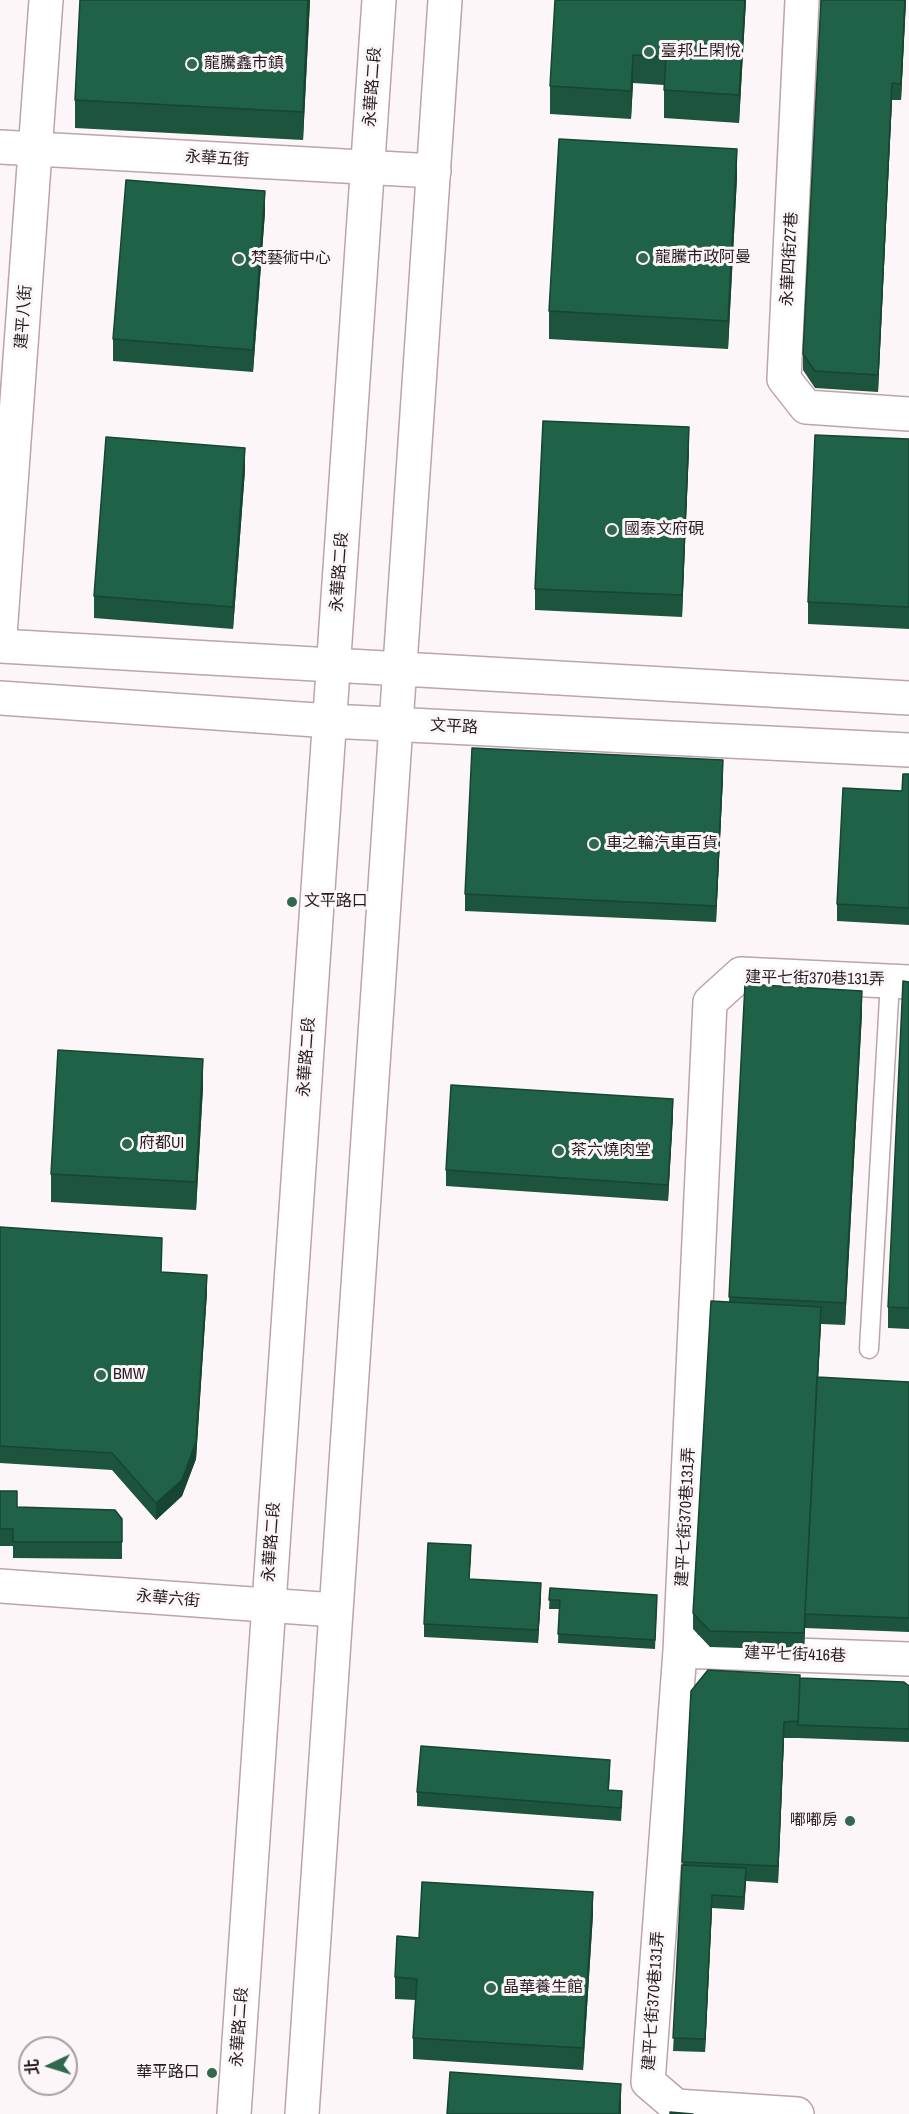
<!DOCTYPE html>
<meta charset="utf-8">
<style>
body{margin:0}
#map{position:relative;width:909px;height:2114px;overflow:hidden;background:#fcf6f8;font-family:"Archivo Narrow","Noto Sans TC",sans-serif}
canvas{display:block}
.north{position:absolute;left:18px;top:2036px;width:60px;height:60px;box-sizing:border-box;background:#fcf6f8;border:2px solid #a69fa2;border-radius:50%;rotate:266deg;font-size:16px;font-weight:700;line-height:24px;text-align:center;color:#261c20}
.north::after{content:'';display:block;margin:auto;width:21px;height:27px;background:#306850;clip-path:polygon(50% 0,100% 100%,50% 72%,0 100%)}
</style>
<div id="map">
<canvas width="909" height="2114"></canvas>
<div class="north">北</div>
</div>
<script>
const ctx = document.querySelector('canvas').getContext('2d');
ctx.lineJoin = 'round';
function stroke(path, color, width, dash) { ctx.strokeStyle = color; ctx.lineWidth = width; ctx.lineCap = dash ? 'butt' : 'round'; ctx.setLineDash(dash || []); ctx.stroke(path); }
function paint(path, color) { ctx.fillStyle = color; ctx.fill(path, 'evenodd'); }
function label(font, color, halo, rows, align = 'center') {
  ctx.font = font + ' "Archivo Narrow","Noto Sans TC",sans-serif'; ctx.lineWidth = 6; ctx.setLineDash([]); ctx.textBaseline = 'middle'; ctx.strokeStyle = halo; ctx.fillStyle = color; for (const [text, x, y, turn = 0] of rows) {
    ctx.save(); ctx.translate(x, y); ctx.rotate((+turn || 0) * Math.PI / 180); ctx.textAlign = isNaN(turn) ? turn : align; if (halo) ctx.strokeText(text, 0, 0); ctx.fillText(text, 0, 0); ctx.restore();
  }
}
const lane = new Path2D(`
 M869 1349 890 981`);
const street = new Path2D(`
 M802 0 784 379 806 407 909 414
 M0 147 434 171
 M0 635 46 0
 M0 1586 335 1610
 M680 1651 909 1659
 M797 2114 676 2106 648 2082 680 1651 710 1002 741 974 909 982`);
const secondary = new Path2D(`
 M0 646 909 698
 M0 698 330 721 909 750
 M234 2114 379 0
 M302 2114 445 0`);
const wall = new Path2D(`
 M80 0H310L303 140 75 128V100Z
 M746 0 739 123 664 118V85L633 83 631 119 550 114V86Z
 M821 0H906L901 100H892L878 392 815 388 803 370V354Z
 M737 177 728 349 549 339V311Z
 M265 212 253 372 113 361V339Z
 M909 439V629L808 624V602Z
 M689 449 682 617 535 610V589Z
 M245 470 233 629 94 618V596Z
 M909 774V925L837 921V904L902 791Z
 M723 777 716 922 465 911V894Z
 M909 982V1329L888 1328V1307Z
 M745 984 862 1013 845 1325 821 1324 818 1377 909 1382V1632L805 1628 804 1650 710 1647 693 1629V1613L729 1302Z
 M203 1087 196 1210 51 1202V1174Z
 M673 1115 668 1201 446 1186V1170Z
 M0 1227 162 1254 161 1272 207 1292 196 1459 182 1496 156 1520 112 1470 0 1463Z
 M0 1491 17 1507 122 1519V1559L13 1558V1546H0Z
 M471 1558 469 1579 541 1596 538 1643 424 1637V1624Z
 M550 1588 657 1604 655 1649 558 1643 559 1609H549Z
 M800 1679 909 1686V1742L798 1738H784L778 1883 746 1881 744 1910 712 1908 705 2052 673 2051 691 1691Z
 M610 1773 609 1790 622 1804 621 1821 417 1806V1792Z
 M593 1914 583 2070 413 2059V2038L416 2000 395 1999V1977L419 1938Z`);
const shadedWall = new Path2D(`
 M308 0H310L303 140V112Z
 M745 0H746L739 123V95Z
 M905 0H906L901 100V84Z
 M633 55V83L631 119V91Z
 M892 83V100L878 392V375Z
 M737 149V177L728 349V321Z
 M265 191V212L253 372V350Z
 M689 427V449L682 617V595Z
 M245 448V470L233 629V607Z
 M723 760V777L716 922V906Z
 M862 991V1013L845 1325V1303Z
 M203 1059V1087L196 1210V1182Z
 M673 1099V1115L668 1201V1185Z
 M207 1275V1292L196 1459 182 1496 156 1520V1503Z
 M821 1307V1324L804 1650V1633Z
 M541 1583V1596L538 1643V1630Z
 M784 1722V1738L778 1883V1866Z
 M746 1868V1882L744 1910V1897Z
 M593 1892V1914L583 2070V2048Z
 M712 1895V1908L705 2052V2039Z
 M621 2084V2114H619Z`);
const building = new Path2D(`
 M80 0H308L303 112 75 100Z
 M555 0H745L739 95 664 90 666 57 633 55 631 91 550 86Z
 M821 0H905L901 84 892 83 878 375 815 371 803 354Z
 M559 139 737 149 728 321 549 311Z
 M126 180 265 191 253 350 113 339Z
 M543 421 689 427 682 595 535 589Z
 M815 435 909 439V607L808 602Z
 M106 437 245 448 233 607 94 596Z
 M472 748 723 760 716 906 465 894Z
 M903 774H909V908L837 904 843 788 902 791Z
 M903 981 909 982V1308L888 1307Z
 M745 984 862 991 845 1303 729 1297Z
 M58 1050 203 1059 196 1182 51 1174Z
 M451 1085 673 1099 668 1185 446 1170Z
 M0 1227 162 1238 161 1272 207 1275 196 1442 182 1480 156 1503 112 1453 0 1446Z
 M711 1301 821 1307 804 1633 710 1631 693 1613Z
 M817 1377 909 1382V1618L805 1614Z
 M0 1491H17V1507L115 1510 122 1519V1542H13V1529H0Z
 M428 1543 471 1545 469 1579 541 1583 538 1630 424 1624Z
 M550 1588 657 1595 655 1640 558 1634 560 1600H549Z
 M708 1670 800 1675 798 1721 784 1722 778 1866 682 1862 691 1691Z
 M800 1678 904 1682 909 1686V1729L798 1725Z
 M421 1746 610 1760 608 1790 622 1791 621 1808 417 1792Z
 M682 1865 746 1868 744 1897 712 1895 705 2039 673 2038Z
 M422 1882 593 1892 583 2048 413 2038 417 1979 395 1977 397 1936 419 1938Z
 M450 2072 621 2084 619 2114H447Z
 M670 2112 693 2114H670Z`);
const markers = [
 [649,52,6,"#306850"],
 [192,64,6,"#306850"],
 [643,258,6,"#306850"],
 [239,259,6,"#306850"],
 [612,530,6,"#306850"],
 [594,844,6,"#306850"],
 [292,902,6,"#306850"],
 [127,1144,6,"#306850"],
 [559,1151,6,"#306850"],
 [101,1375,6,"#306850"],
 [850,1821,6,"#306850"],
 [491,1988,6,"#306850"],
 [212,2073,6,"#306850"]
];
const poiNames = [
 ["臺邦上閑悅",661,52],
 ["龍騰鑫市鎮",204,64],
 ["龍騰市政阿曼",655,258],
 ["梵藝術中心",251,259],
 ["國泰文府硯",624,530],
 ["車之輪汽車百貨",606,844],
 ["文平路口",304,902],
 ["府都UI",139,1144],
 ["茶六燒肉堂",571,1151],
 ["BMW",113,1375],
 ["嘟嘟房",838,1821,"right"],
 ["晶華養生館",503,1988],
 ["華平路口",200,2073,"right"]
];
const streetNames = [
 ["永華路二段",373,87,-86],
 ["永華五街",217,159,3],
 ["永華四街27巷",790,259,-87],
 ["建平八街",24,317,-86],
 ["永華路二段",340,572,-86],
 ["文平路",454,727,3],
 ["建平七街370巷131弄",815,979,1],
 ["永華路二段",307,1057,-86],
 ["建平七街370巷131弄",686,1517,-87],
 ["永華路二段",272,1542,-86],
 ["永華六街",168,1599,5],
 ["建平七街416巷",795,1655,2],
 ["建平七街370巷131弄",654,2001,-86],
 ["永華路二段",240,2027,-86]
];
stroke(lane, '#bda3ac', 21);
stroke(street, '#bda3ac', 36);
stroke(secondary, '#bda3ac', 36);
stroke(lane, '#fff', 18);
stroke(street, '#fff', 33);
stroke(secondary, '#fff', 33);
paint(wall, '#1c543d');
paint(shadedWall, '#164532');
paint(building, '#206247');
stroke(building, '#164532', 1.5);
for (const [x, y, r, color] of markers) { const dot = new Path2D(); dot.arc(x, y, r, 0, 2 * Math.PI); ctx.fillStyle = color; ctx.fill(dot); stroke(dot, '#fcf6f8', 2); }
label('16px', '#261c20', '#fcf6f8', poiNames, 'left');
label('16px', '#261c20', '#fcf6f8', streetNames);
</script>
